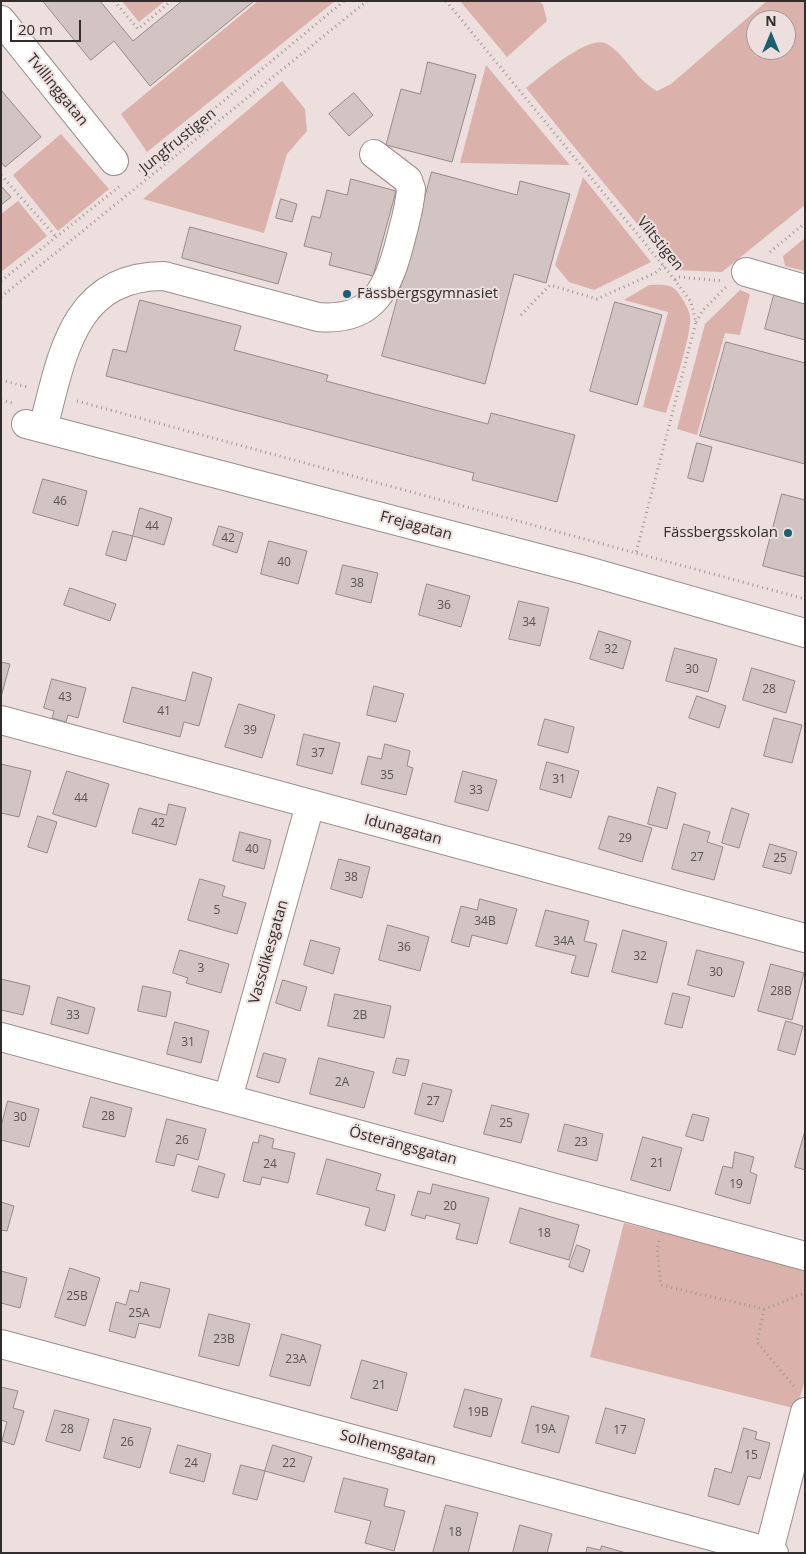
<!DOCTYPE html>
<meta charset="utf-8">
<style>
body{margin:0}
#map{position:relative;width:806px;height:1554px;overflow:hidden;background:#ecdfdd;font-family:"Open Sans",sans-serif}
canvas{display:block}
.frame{position:absolute;inset:0;border:2px solid #322d2c;pointer-events:none}
.north{position:absolute;left:746px;top:10px;width:50px;height:50px;box-sizing:border-box;background:#ecdfdd;border:1px solid #a29896;border-radius:50%;rotate:0deg;font-size:14px;font-weight:700;line-height:20px;text-align:center;color:#322d2c}
.north::after{content:'';display:block;margin:auto;width:18px;height:22px;background:#1c5e72;clip-path:polygon(50% 0,100% 100%,50% 72%,0 100%)}
.scale{position:absolute;left:10px;top:20px;width:71px;height:22px;box-sizing:border-box;border:2px solid #322d2c;border-top:0;padding-left:6px;font-size:15px;line-height:18px;white-space:nowrap;color:#322d2c;-webkit-text-stroke:4px #ecdfdd;paint-order:stroke}
</style>
<div id="map">
<canvas width="806" height="1554"></canvas>
<div class="frame"></div>
<div class="north">N</div>
<div class="scale">20 m</div>
</div>
<script>
const ctx = document.querySelector('canvas').getContext('2d');
ctx.lineJoin = 'round';
function paint(path, color) { ctx.fillStyle = color; ctx.fill(path, 'evenodd'); }
function stroke(path, color, width, dash) { ctx.strokeStyle = color; ctx.lineWidth = width; ctx.lineCap = dash ? 'butt' : 'round'; ctx.setLineDash(dash || []); ctx.stroke(path); }
function label(font, color, halo, rows, align = 'center') {
  ctx.font = font + ' "Open Sans",sans-serif'; ctx.lineWidth = 4; ctx.setLineDash([]); ctx.textBaseline = 'middle'; ctx.strokeStyle = halo; ctx.fillStyle = color; for (const [text, x, y, turn = 0] of rows) {
    ctx.save(); ctx.translate(x, y); ctx.rotate((+turn || 0) * Math.PI / 180); ctx.textAlign = isNaN(turn) ? turn : align; if (halo) ctx.strokeText(text, 0, 0); ctx.fillText(text, 0, 0); ctx.restore();
  }
}
const green = new Path2D(`
 M122 1H165L139 22Z
 M258 1H335L147 152 121 114Z
 M460 1H539L543 5 547 21 507 57Z
 M767 1H805V205L722 272 675 270 526 88C540 77 589 33 607 44 626 55 634 78 657 91L671 84ZM756 20H786V50H756Z
 M486 65 570 165 460 163Z
 M282 81 305 109 307 131 287 154 264 233 143 199Z
 M61 134 109 189 58 231 13 175Z
 M583 177 651 262 594 290 569 282 555 265Z
 M18 201 47 236 1 272V214Z
 M805 238V271L785 266 783 256Z
 M649 285C656 285 665 284 672 287 679 291 688 307 690 315 693 331 672 394 666 413L643 407 668 312 624 300Z
 M740 290 750 294 740 335 725 333 697 435 677 429 705 324Z
 M624 1223 805 1268V1379L797 1409 590 1357Z`);
const building = new Path2D(`
 M43 1H100L133 41 182 1H254L150 86 114 41 91 60Z
 M428 62 476 75 452 162 386 145 401 89 420 94Z
 M1 90 41 137 5 167 1 162Z
 M354 93 373 115 349 136 329 114Z
 M432 172 517 195 520 181 570 194 546 283 514 274 485 384 382 356Z
 M351 179 396 191 373 276 329 265 332 253 304 246 312 216 320 218 327 190 347 195Z
 M1 186 11 197 1 205Z
 M281 199 297 204 292 222 276 218Z
 M190 227 287 253 278 284 182 258Z
 M774 295 805 303V340L765 329Z
 M140 300 241 326 234 350 328 375 326 381 488 424 491 413 575 435 557 502 472 480 474 473 106 376 113 349 126 352Z
 M615 302 662 315 637 405 590 391Z
 M726 342 805 363V464L700 436Z
 M697 443 712 447 703 482 688 478Z
 M43 479 87 491 78 526 33 513Z
 M782 494 805 500V577L763 566Z
 M140 508 172 518 164 545 133 536Z
 M219 526 243 533 237 553 213 545Z
 M113 531 133 536 126 561 106 555Z
 M269 541 307 551 298 584 261 574Z
 M343 565 378 573 371 603 336 594Z
 M427 584 470 596 461 627 419 615Z
 M70 588 116 604 110 621 64 605Z
 M519 601 549 608 540 646 509 639Z
 M599 631 631 641 623 669 590 659Z
 M675 648 717 659 708 692 666 681Z
 M1 662 10 664 1 697Z
 M752 668 795 681 786 713 743 700Z
 M193 672 212 678 199 726 184 722 180 737 123 722 132 687 185 701Z
 M52 679 86 688 78 718 68 715 66 722 52 718 54 711 44 708Z
 M374 686 404 694 396 722 367 715Z
 M697 696 726 706 719 728 689 718Z
 M239 704 275 715 262 758 225 747Z
 M774 718 802 725 792 763 764 756Z
 M545 719 574 727 568 753 538 745Z
 M304 734 340 743 332 774 297 765Z
 M385 744 410 751 407 766 413 768 406 795 361 784 368 756 381 759Z
 M547 762 579 771 571 798 540 789Z
 M1 764 31 771 19 817 1 813Z
 M67 771 109 784 96 827 53 814Z
 M463 771 497 780 488 811 455 802Z
 M658 787 676 793 667 829 648 824Z
 M169 804 186 808 176 845 132 833 139 808 166 815Z
 M732 808 749 814 739 848 722 843Z
 M38 816 57 822 47 853 28 847Z
 M609 816 652 828 642 862 599 849Z
 M684 824 710 832 707 842 723 847 714 880 672 869Z
 M240 832 271 840 264 869 233 861Z
 M770 844 797 852 791 874 763 867Z
 M339 859 370 867 362 898 331 889Z
 M200 879 225 886 222 896 246 903 237 934 188 920Z
 M480 899 517 909 507 944 472 935 469 947 451 942 461 906 477 910Z
 M546 910 589 921 584 941 597 944 588 977 571 973 576 956 536 946Z
 M388 925 429 937 420 971 379 960Z
 M623 930 667 942 657 983 612 972Z
 M311 940 340 948 333 974 304 965Z
 M180 950 229 964 221 993 186 983 188 978 173 973Z
 M697 950 744 962 734 997 688 985Z
 M771 964 804 973 792 1020 758 1011Z
 M1 979 30 986 23 1015 1 1010Z
 M283 980 307 987 300 1011 276 1003Z
 M143 986 171 992 166 1017 138 1011Z
 M673 993 690 997 682 1028 665 1024Z
 M335 994 391 1006 384 1038 328 1026Z
 M58 997 95 1008 88 1034 51 1024Z
 M786 1021 803 1026 795 1055 778 1050Z
 M175 1022 209 1031 201 1063 167 1054Z
 M264 1053 286 1059 279 1083 257 1077Z
 M319 1058 374 1072 364 1108 310 1094Z
 M397 1058 409 1060 405 1076 393 1073Z
 M423 1083 452 1090 443 1122 415 1114Z
 M91 1097 132 1108 125 1137 83 1127Z
 M8 1101 39 1109 29 1147 1 1140V1127Z
 M492 1105 529 1114 521 1143 484 1134Z
 M693 1114 709 1118 703 1141 686 1136Z
 M167 1119 206 1129 198 1160 177 1154 174 1166 156 1162Z
 M565 1124 603 1134 597 1161 558 1151Z
 M805 1131V1170L795 1167Z
 M260 1135 274 1139 272 1148 295 1153 288 1183 262 1177 260 1185 243 1181 253 1142 258 1143Z
 M643 1137 682 1148 670 1191 631 1180Z
 M735 1152 754 1157 750 1172 757 1175 750 1204 715 1194 723 1166 732 1168Z
 M327 1159 381 1174 376 1190 395 1195 385 1231 365 1225 370 1208 317 1194Z
 M199 1166 225 1174 218 1198 192 1191Z
 M433 1184 489 1198 477 1244 456 1239 460 1224 426 1215 425 1219 411 1215 418 1191 430 1194Z
 M1 1202 14 1206 7 1231 1 1230Z
 M520 1208 579 1225 569 1260 510 1243Z
 M577 1245 590 1250 583 1272 569 1267Z
 M70 1268 100 1278 85 1326 55 1317Z
 M1 1271 27 1278 20 1308 1 1303Z
 M141 1282 170 1289 160 1328 139 1323 135 1338 109 1331 116 1302 126 1305 130 1290 138 1292Z
 M209 1314 250 1324 239 1366 199 1356Z
 M282 1334 321 1345 310 1386 270 1376Z
 M362 1360 407 1373 397 1411 351 1398Z
 M1 1387 18 1391 13 1408 24 1411 14 1445 2 1441 7 1422 1 1420Z
 M465 1389 502 1399 491 1437 454 1427Z
 M532 1406 569 1416 559 1453 522 1443Z
 M606 1408 645 1419 635 1454 596 1443Z
 M55 1410 89 1419 80 1451 46 1441Z
 M114 1419 151 1428 140 1468 104 1458Z
 M744 1428 757 1432 755 1439 770 1443 760 1479 748 1476 739 1505 708 1496 715 1468 731 1473Z
 M178 1445 211 1454 204 1482 170 1473Z
 M273 1445 312 1457 304 1482 265 1471Z
 M241 1465 265 1471 257 1500 233 1494Z
 M344 1478 388 1489 384 1506 405 1511 394 1551 365 1543 371 1521 335 1512Z
 M446 1505 478 1513 468 1553H433Z
 M520 1525 552 1534 547 1553H513Z
 M602 1546 626 1553H586L587 1547 600 1550Z`);
const path = new Path2D(`
 M114 1 138 29 171 1
 M446 1 675 280 691 302 696 322 636 553
 M139 171 344 1
 M1 175 57 238
 M770 252 805 223
 M675 280 679 277 724 281
 M1 281 120 186
 M1 297 367 1
 M521 315 550 285 597 299 655 273 664 266
 M696 322 703 310 726 287
 M1 380 27 387
 M1 400 12 403
 M77 401 805 599
 M659 1241 657 1248 661 1285 764 1309 805 1293
 M764 1309 757 1342 796 1389`);
const minor = new Path2D(`
 M1 20 114 161
 M746 272 805 289
 M26 424 584 570 805 633
 M43 428C62 357 72 276 164 276L318 317C375 322 389 286 401 238 405 222 410 206 411 189L408 180 374 154
 M1 720 805 938
 M1 1037 805 1256
 M228 1098 310 805
 M1 1344 774 1553
 M769 1551 805 1412`);
const markers = [
 [347,294,5,"#1c5e72"],
 [788,533,5,"#1c5e72"]
];
const numberNames = [
 ["46",60,502],
 ["44",152,527],
 ["42",228,539],
 ["40",284,563],
 ["38",357,584],
 ["36",444,606],
 ["34",529,623],
 ["32",611,650],
 ["30",692,670],
 ["28",769,690],
 ["43",65,698],
 ["41",164,712],
 ["39",250,731],
 ["37",318,754],
 ["35",387,776],
 ["31",559,780],
 ["33",476,791],
 ["44",81,799],
 ["42",158,824],
 ["29",625,839],
 ["40",252,850],
 ["27",697,858],
 ["25",780,859],
 ["38",351,878],
 ["5",217,911],
 ["34B",485,922],
 ["34A",564,942],
 ["36",404,948],
 ["32",640,957],
 ["3",201,969],
 ["30",716,973],
 ["28B",781,992],
 ["33",73,1016],
 ["2B",360,1016],
 ["31",188,1043],
 ["2A",342,1083],
 ["27",433,1102],
 ["28",108,1117],
 ["30",20,1118],
 ["25",506,1124],
 ["26",182,1141],
 ["23",581,1143],
 ["21",657,1164],
 ["24",270,1165],
 ["19",736,1185],
 ["20",450,1207],
 ["18",544,1234],
 ["25B",77,1297],
 ["25A",139,1314],
 ["23B",224,1340],
 ["23A",296,1360],
 ["21",379,1386],
 ["19B",478,1413],
 ["28",67,1430],
 ["19A",545,1430],
 ["17",620,1431],
 ["26",127,1443],
 ["15",751,1456],
 ["24",191,1464],
 ["22",289,1464],
 ["18",455,1533]
];
const streetNames = [
 ["Tvillinggatan",57,90,51],
 ["Jungfrustigen",178,141,-39],
 ["Viltstigen",660,244,51],
 ["Frejagatan",416,526,15],
 ["Idunagatan",403,830,15],
 ["Vassdikesgatan",269,952,-74],
 ["Österängsgatan",403,1146,15],
 ["Solhemsgatan",388,1448,15]
];
const poiNames = [
 ["Fässbergsgymnasiet",357,294],
 ["Fässbergsskolan",778,533,"right"]
];
paint(green, '#dbb1ab');
paint(building, '#d1c4c3');
stroke(building, '#958a88', 1);
stroke(minor, '#9a8f8d', 30);
stroke(path, '#a09795', 3, [1, 4]);
stroke(minor, '#fff', 28);
for (const [x, y, r, color] of markers) { const dot = new Path2D(); dot.arc(x, y, r, 0, 2 * Math.PI); ctx.fillStyle = color; ctx.fill(dot); stroke(dot, '#ecdfdd', 2); }
label('12px', '#5a5352', null, numberNames);
label('15px', '#322d2c', '#ecdfdd', streetNames);
label('15px', '#322d2c', '#ecdfdd', poiNames, 'left');
</script>
